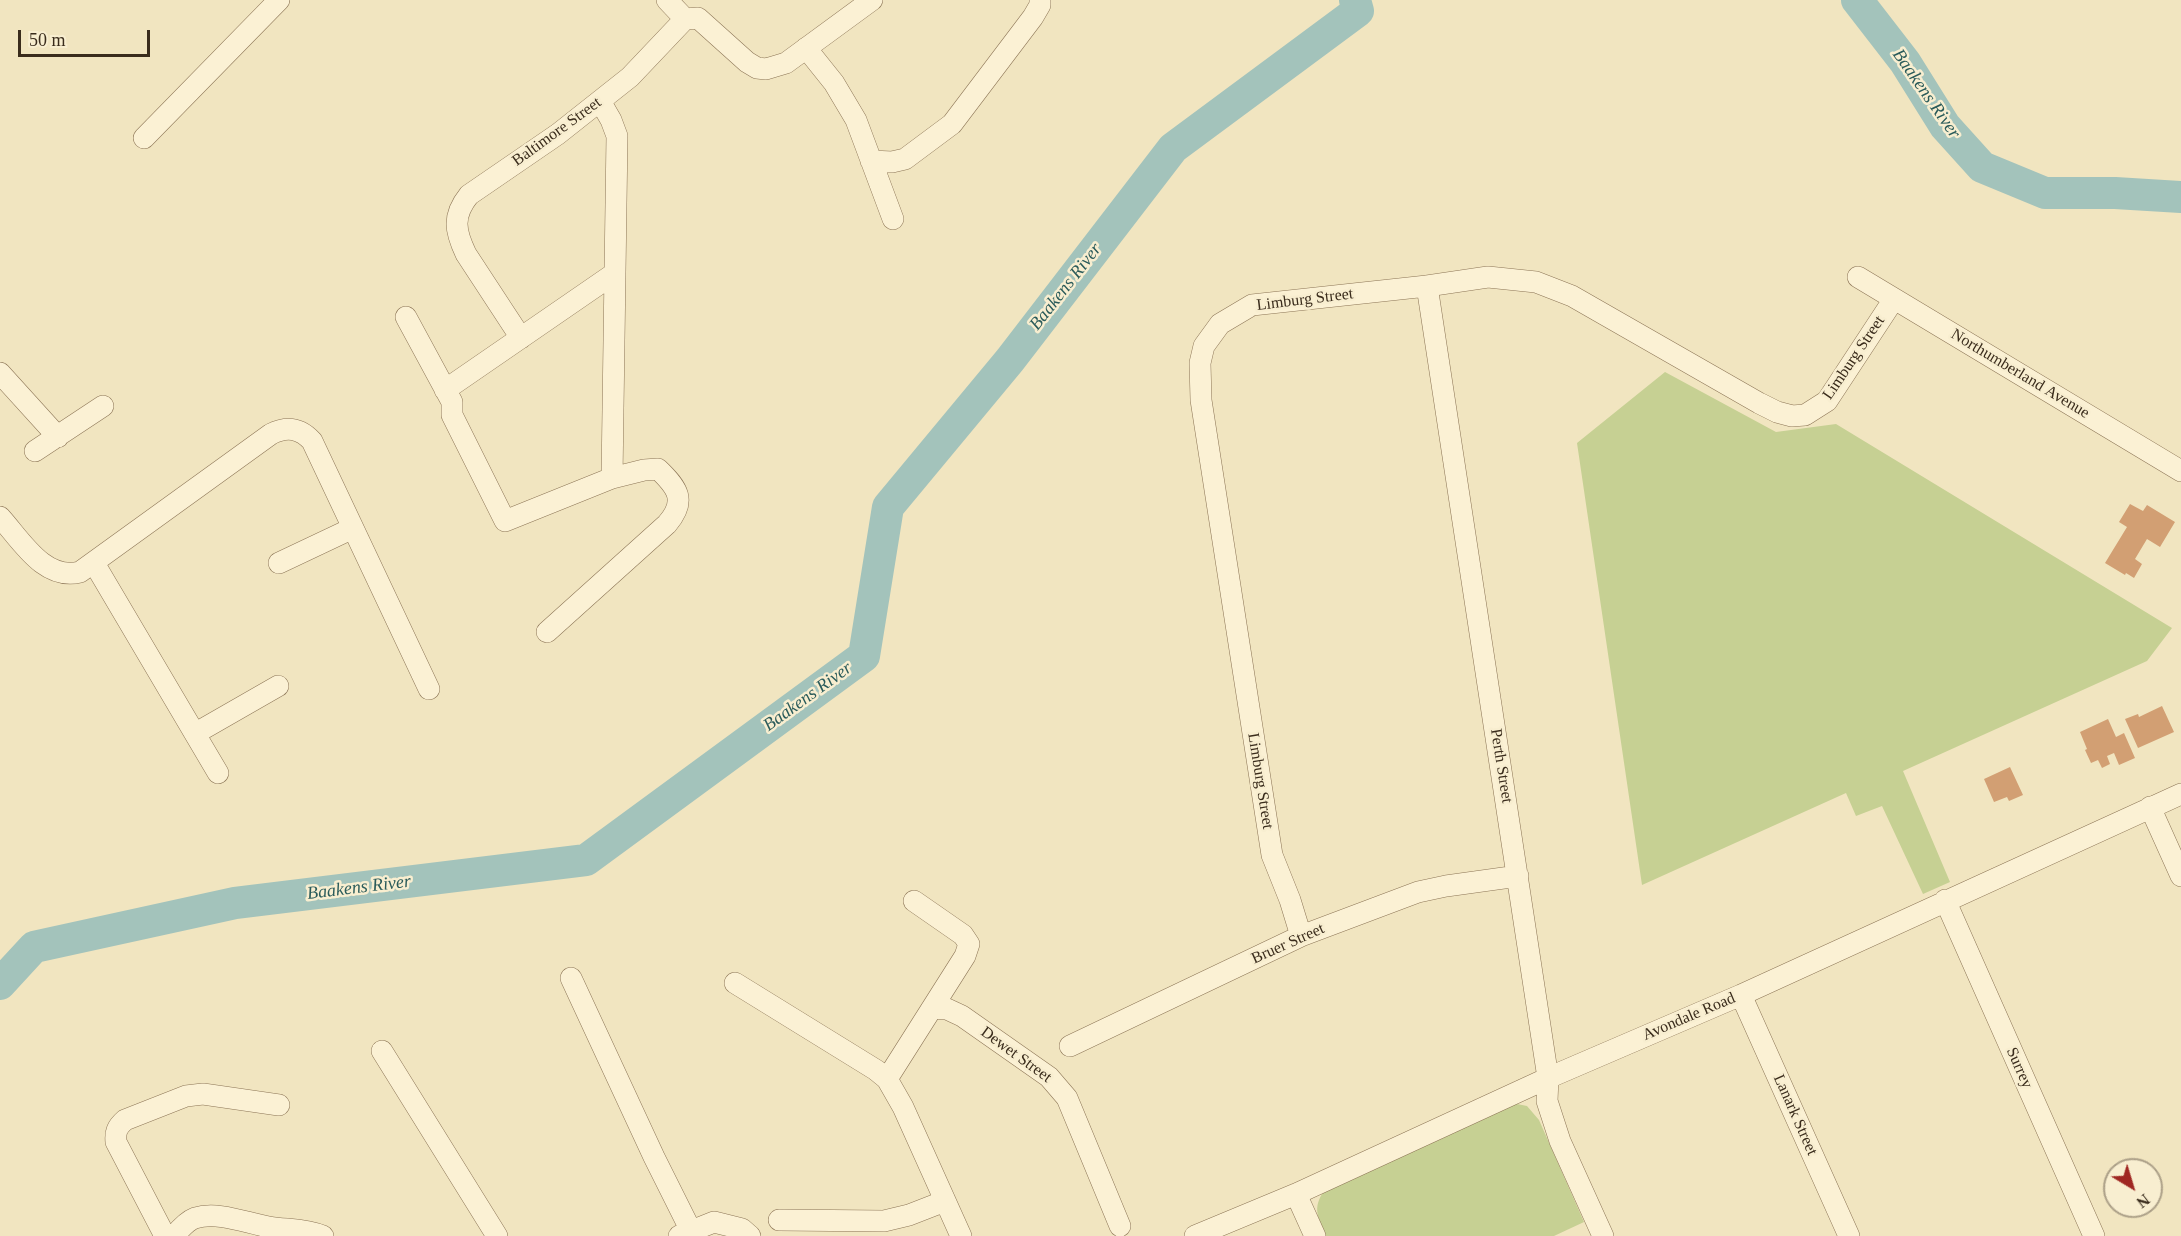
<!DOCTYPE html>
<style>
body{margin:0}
#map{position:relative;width:2181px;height:1236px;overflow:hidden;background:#f1e5c0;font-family:"Times New Roman",serif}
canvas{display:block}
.north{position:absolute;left:2103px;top:1158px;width:60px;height:60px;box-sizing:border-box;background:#f8eed0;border:2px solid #aca088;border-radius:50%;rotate:142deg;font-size:16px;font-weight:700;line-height:24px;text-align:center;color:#3a2c1c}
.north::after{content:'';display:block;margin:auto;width:21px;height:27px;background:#9f2722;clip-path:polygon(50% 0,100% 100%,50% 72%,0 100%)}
.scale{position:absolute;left:18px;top:30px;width:132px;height:27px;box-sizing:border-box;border:3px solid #3a2c1c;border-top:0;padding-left:8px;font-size:18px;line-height:21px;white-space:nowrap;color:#3a2c1c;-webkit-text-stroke:4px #f8eed0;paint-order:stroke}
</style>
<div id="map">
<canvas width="2181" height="1236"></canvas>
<div class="north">N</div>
<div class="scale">50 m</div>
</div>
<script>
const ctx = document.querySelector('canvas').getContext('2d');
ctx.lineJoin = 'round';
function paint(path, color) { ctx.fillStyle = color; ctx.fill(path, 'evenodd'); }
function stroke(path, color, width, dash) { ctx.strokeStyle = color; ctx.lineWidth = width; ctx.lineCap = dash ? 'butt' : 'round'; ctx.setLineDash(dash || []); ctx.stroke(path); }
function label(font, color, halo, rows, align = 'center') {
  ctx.font = font + ' "Times New Roman",serif'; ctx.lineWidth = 5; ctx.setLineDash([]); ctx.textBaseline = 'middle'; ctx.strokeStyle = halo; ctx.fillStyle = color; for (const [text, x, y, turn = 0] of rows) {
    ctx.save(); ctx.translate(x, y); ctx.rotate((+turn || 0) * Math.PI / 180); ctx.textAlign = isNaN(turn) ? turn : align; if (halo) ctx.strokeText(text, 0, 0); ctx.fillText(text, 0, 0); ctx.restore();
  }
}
const green = new Path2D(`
 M1665 372 1776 432 1836 424 2172 628 2147 661 1903 771 1950 882 1923 894 1882 806 1856 816 1846 793 1642 885 1577 443Z
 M1517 1104 1527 1106 1539 1120 1584 1222 1554 1236H1326C1318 1218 1312 1208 1324 1191L1509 1105Z`);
const river = new Path2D(`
 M1857 0 1905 62 1945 126 1982 167 2045 193H2115L2181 197
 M0 984 34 947 235 903 586 860 864 656 888 507 1010 360 1173 148 1358 11 1355 0`);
const building = new Path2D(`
 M2130 504 2143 511 2147 505 2175 522 2160 547 2147 539 2135 559 2142 564 2134 578 2126 573 2125 575 2105 563 2127 527 2119 522Z
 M2162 706 2174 732 2138 748 2125 719 2138 714 2139 717Z
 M2108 719 2116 737 2124 733 2135 758 2119 765 2114 753 2107 756 2110 764 2102 768 2098 760 2091 763 2085 750 2087 749 2080 732Z
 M2010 767 2023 795 2009 801 2007 797 1994 802 1984 779Z`);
const street = new Path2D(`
 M667 0 685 19
 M685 19 698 18 747 62 757 68 766 69 786 63 872 0
 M806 48 834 83 856 120 893 219
 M600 101 611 120 617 136 612 478
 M144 138 279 0
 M871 161 892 162 905 159 952 124 1033 17 1040 5V0
 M1858 277 2181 471
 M1427 286 1548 1078 1547 1101 1560 1141 1603 1236
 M406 317 452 402V415L505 521 612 478 644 470 658 469C678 488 687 501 667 524L547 632
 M521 338 466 254C455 231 452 216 469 195L558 134 630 77 685 19
 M0 373 58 437
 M445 390 615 273
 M35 451 103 406
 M0 517C21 540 44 581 80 572L271 434C287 426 300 428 312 441L429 689
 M94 563 218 773
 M279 563 353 528
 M196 733 278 686
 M2150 807 2181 876
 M1945 900 2094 1236
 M1301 936 1290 900 1272 855 1201 400 1200 363 1204 346 1220 324 1252 305 1427 286 1488 277 1536 282 1572 296 1759 403 1777 412 1792 416 1805 415 1827 401 1894 299
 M571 978 654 1157 691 1231
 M735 983 876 1070 887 1079 903 1107 961 1236
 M1741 995 1849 1236
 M932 1008 947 1009 962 1016 1049 1077 1067 1098 1120 1226
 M1070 1046 1301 936 1418 892 1446 886 1518 876
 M382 1051 497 1236
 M887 1079 965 956 969 944 963 935 914 901
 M1296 1194 1315 1236
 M779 1220 884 1221 909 1215 945 1201
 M165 1236 116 1142C115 1132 117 1127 125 1120L186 1096 203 1094 279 1105
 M174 1236C179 1230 187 1221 195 1218 218 1211 246 1223 269 1227 288 1230 305 1229 323 1236
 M679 1236 714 1222 742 1229 750 1236
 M1195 1236 1296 1194 1548 1078 1741 995 2181 794`);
const streetNames = [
 ["Baltimore Street",557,132,-36],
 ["Limburg Street",1305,300,-7],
 ["Limburg Street",1854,358,-56],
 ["Northumberland Avenue",2020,374,31],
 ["Perth Street",1501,766,81],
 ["Limburg Street",1260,781,81],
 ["Bruer Street",1288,944,-24],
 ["Avondale Road",1689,1017,-23],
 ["Dewet Street",1016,1055,36],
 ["Surrey",2019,1068,66],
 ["Lanark Street",1795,1115,66]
];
const waterNames = [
 ["Baakens River",1926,94,55],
 ["Baakens River",1066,287,-52],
 ["Baakens River",808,697,-36],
 ["Baakens River",359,888,-7]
];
paint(green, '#c6d093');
stroke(river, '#a3c3bb', 32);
paint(building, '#d29f73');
stroke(street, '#8c7556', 22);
stroke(street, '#fbf1d4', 21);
label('16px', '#3a2c1c', '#f8eed0', streetNames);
label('italic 18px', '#2a5b5a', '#f8eed0', waterNames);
</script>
